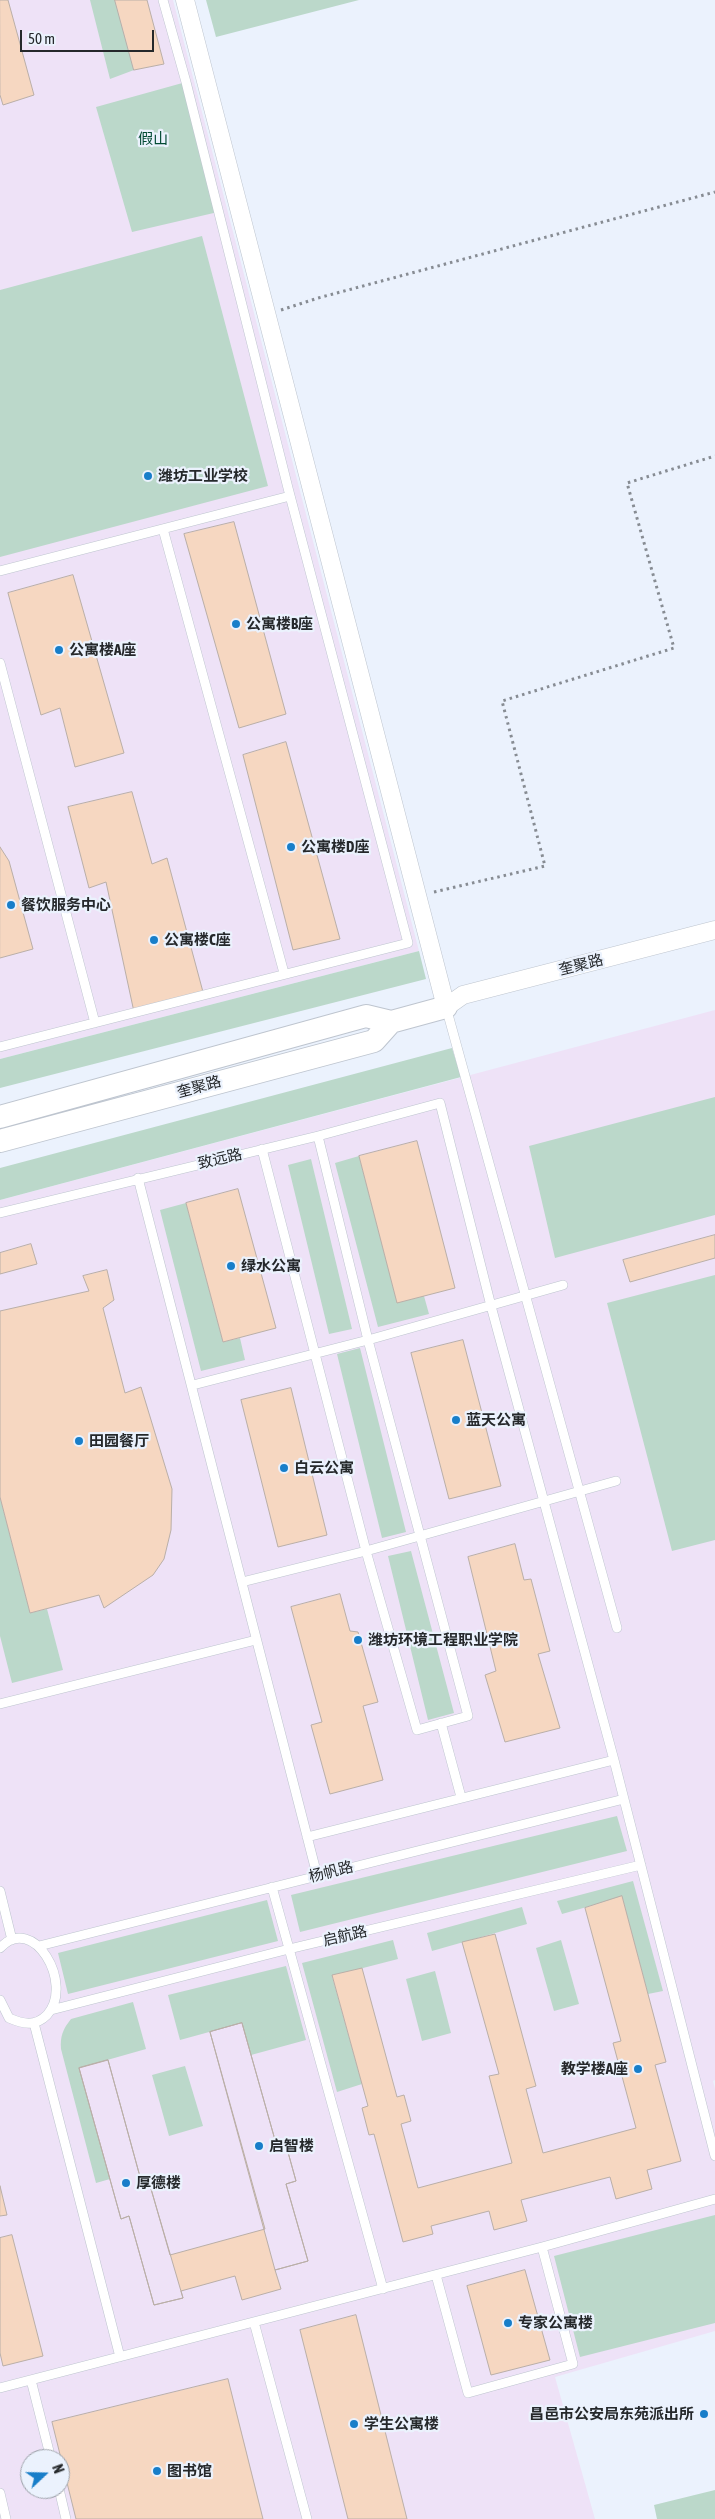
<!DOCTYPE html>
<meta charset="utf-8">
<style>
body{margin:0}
#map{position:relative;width:715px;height:2519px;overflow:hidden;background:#ebf2fd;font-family:"Asap Condensed",sans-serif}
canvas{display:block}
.north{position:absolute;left:20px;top:2449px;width:50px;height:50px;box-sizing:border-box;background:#ebf2fd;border:1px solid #9ca1a9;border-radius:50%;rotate:69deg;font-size:14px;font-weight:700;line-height:20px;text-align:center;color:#25282b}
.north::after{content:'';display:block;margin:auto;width:18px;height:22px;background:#187ec9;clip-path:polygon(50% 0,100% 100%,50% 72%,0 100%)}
.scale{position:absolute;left:20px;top:30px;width:134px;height:22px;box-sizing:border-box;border:2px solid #25282b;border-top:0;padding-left:6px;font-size:15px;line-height:18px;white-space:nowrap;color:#25282b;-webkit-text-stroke:4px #ebf2fd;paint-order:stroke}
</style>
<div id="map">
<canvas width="715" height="2519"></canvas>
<div class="north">N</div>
<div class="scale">50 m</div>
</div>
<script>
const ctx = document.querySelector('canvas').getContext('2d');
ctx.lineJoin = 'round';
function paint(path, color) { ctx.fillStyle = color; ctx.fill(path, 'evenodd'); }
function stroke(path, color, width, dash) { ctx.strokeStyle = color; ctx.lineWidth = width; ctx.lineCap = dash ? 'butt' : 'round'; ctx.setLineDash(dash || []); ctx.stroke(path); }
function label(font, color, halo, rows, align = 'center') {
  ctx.font = font + ' "Asap Condensed","Noto Sans SC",sans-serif'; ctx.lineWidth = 4.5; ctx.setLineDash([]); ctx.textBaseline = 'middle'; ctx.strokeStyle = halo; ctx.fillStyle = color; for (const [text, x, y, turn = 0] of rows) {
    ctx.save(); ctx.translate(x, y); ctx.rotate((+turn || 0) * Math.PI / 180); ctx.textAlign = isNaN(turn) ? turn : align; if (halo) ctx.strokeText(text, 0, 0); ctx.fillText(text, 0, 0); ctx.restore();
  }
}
const education = new Path2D(`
 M0 0H173L419 951 0 1059Z
 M715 1010V2080L713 2081 715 2089V2331L555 2377 595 2519H0V1200ZM30 2459H60V2489H30Z`);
const green = new Path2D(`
 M90 0H115L134 70 110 79Z
 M206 0H359L216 37Z
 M186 82 218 212 132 232 96 107Z
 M202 236 268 486 0 557V290Z
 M419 951 426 979 0 1088V1059Z
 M452 1048 461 1077 0 1200V1168Z
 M715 1097V1215L555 1258 529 1146Z
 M359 1156 397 1302 424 1296 429 1314 378 1327 335 1163Z
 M311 1159 352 1329 329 1334 288 1165Z
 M186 1203 223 1342 240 1338 245 1360 201 1371 160 1210Z
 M715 1275V1540L672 1551 607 1303Z
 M360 1348 406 1532 382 1538 337 1354Z
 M0 1497 30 1613 47 1609 63 1670 12 1683 0 1636Z
 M411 1551 454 1713 428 1720 388 1556Z
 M617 1816 627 1851 300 1932 291 1895Z
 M633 1881 663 1991 648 1994 622 1897 562 1914 557 1901Z
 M267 1900 278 1941 68 1994 58 1953Z
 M522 1907 527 1924 432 1951 427 1933Z
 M393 1940 398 1959 332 1976 362 2084 337 2092 302 1963Z
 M561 1940 579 2004 554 2011 536 1948Z
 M286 1966 306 2040 251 2055 242 2023 180 2040 168 1995Z
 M435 1971 451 2033 422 2041 406 1979Z
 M133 2002 146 2049 79 2068 110 2179 96 2183 61 2049C60 2036 63 2029 71 2019Z
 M185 2066 203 2126 169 2136 152 2075Z
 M715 2215V2323L580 2357 554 2256Z
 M715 2490V2519H657L654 2505Z`);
const building = new Path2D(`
 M0 0H8L34 95 3 105 0 95Z
 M115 0H147L164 64 134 70Z
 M234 522 286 714 239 728 184 534Z
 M73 575 124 753 75 767 60 708 41 715 8 593Z
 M286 742 340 939 293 950 243 755Z
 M132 792 152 864 167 858 203 992 134 1012 106 882 89 888 68 807Z
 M0 847 9 861 33 949 0 958Z
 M417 1141 455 1288 397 1303 359 1156Z
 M238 1189 276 1328 223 1342 186 1203Z
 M715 1235V1258L630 1282 623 1260Z
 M31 1244 37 1264 0 1274V1253Z
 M107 1270 114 1300 103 1308 125 1393 141 1387 172 1489 171 1530 164 1559 153 1575 104 1608 99 1595 30 1613 0 1497V1311L89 1291 83 1276Z
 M463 1340 501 1486 449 1499 411 1353Z
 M291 1388 327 1535 278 1547 241 1400Z
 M515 1544 524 1580 531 1579 550 1651 538 1654 560 1728 505 1742 485 1675 496 1671 468 1557Z
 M340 1594 350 1631 358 1632 378 1702 363 1706 383 1780 330 1794 311 1725 322 1722 291 1607Z
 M622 1896 666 2062 655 2065 681 2161 647 2170 652 2189 616 2199 610 2177 521 2200 527 2221 494 2230 489 2211 431 2226 433 2234 403 2242 374 2134 369 2135 362 2108 368 2106 332 1975 362 1968 397 2097 404 2095 411 2121 401 2124 418 2188 512 2163 489 2076 499 2074 462 1942 495 1934 536 2086 526 2089 543 2153 636 2128 613 2043 621 2041 585 1908Z
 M242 2023 277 2147 286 2145 296 2181 286 2184 308 2261 275 2270 281 2289 242 2300 235 2276 181 2291 183 2298 154 2305 129 2216 121 2219 79 2068 108 2060 142 2184 149 2182 170 2255 265 2229 210 2032Z
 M242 2023 277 2147 286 2145 296 2181 286 2184 308 2261 275 2270 210 2032Z
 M108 2060 142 2184 149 2182 183 2298 154 2305 129 2216 121 2219 79 2068Z
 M0 2186 7 2215 0 2216Z
 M12 2235 43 2356 3 2366 0 2353V2238Z
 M525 2270 550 2360 491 2375 467 2286Z
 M356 2315 407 2519H348L300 2330Z
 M228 2379 263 2519H76L52 2422Z`);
const path = new Path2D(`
 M281 310 318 298 715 192
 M434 892 545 866 502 701 674 648 627 483 715 456`);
const service = new Path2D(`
 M163 529 284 973
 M0 571 290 496
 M0 663 95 1023
 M446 1007 617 1628
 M0 1047 408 943 288 488 186 82 163 0
 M262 1149 366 1551 417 1730 468 1716 368 1340 318 1136
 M138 1178 317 1875
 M0 1213 318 1136 440 1103 491 1306 614 1760 715 2156
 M193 1385 368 1340 563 1285
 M242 1582 366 1551 616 1481
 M0 1704 256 1640
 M441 1723 461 1797
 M307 1837 614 1760
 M272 1887 383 2289
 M0 1891 12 1940
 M39 1946 624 1799
 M0 1948C33 1912 75 1984 47 2015 35 2027 23 2024 9 2018L0 2000
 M51 2010 289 1949 641 1865
 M34 2023 120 2357
 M436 2275 468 2393 573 2364 542 2247
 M254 2322 307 2519
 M31 2380 51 2459
 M0 2388 542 2247 715 2199
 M59 2489 66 2519
 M0 2493 6 2519`);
const minor = new Path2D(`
 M185 0 446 1007 463 995 715 930`);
const tertiary = new Path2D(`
 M0 1117 366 1016 391 1022 446 1007
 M0 1141 374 1041 391 1022`);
const markers = [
 [148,476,5,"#187ec9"],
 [236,624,5,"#187ec9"],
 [59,650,5,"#187ec9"],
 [291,847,5,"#187ec9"],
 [11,905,5,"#187ec9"],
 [154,940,5,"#187ec9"],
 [231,1266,5,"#187ec9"],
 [456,1420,5,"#187ec9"],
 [79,1441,5,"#187ec9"],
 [284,1468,5,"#187ec9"],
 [358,1640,5,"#187ec9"],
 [638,2069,5,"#187ec9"],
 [259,2146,5,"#187ec9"],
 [126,2183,5,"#187ec9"],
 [508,2323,5,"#187ec9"],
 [704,2414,5,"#187ec9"],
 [354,2424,5,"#187ec9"],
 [157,2471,5,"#187ec9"]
];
const parkNames = [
 ["假山",153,139]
];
const poiNames = [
 ["潍坊工业学校",158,476],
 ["公寓楼B座",246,624],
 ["公寓楼A座",69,650],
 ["公寓楼D座",301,847],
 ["餐饮服务中心",21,905],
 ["公寓楼C座",164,940],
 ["绿水公寓",241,1266],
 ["蓝天公寓",466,1420],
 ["田园餐厅",89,1441],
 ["白云公寓",294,1468],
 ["潍坊环境工程职业学院",368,1640],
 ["教学楼A座",628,2069,"right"],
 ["启智楼",269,2146],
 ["厚德楼",136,2183],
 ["专家公寓楼",518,2323],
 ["昌邑市公安局东苑派出所",694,2414,"right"],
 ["学生公寓楼",364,2424],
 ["图书馆",167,2471]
];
const streetNames = [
 ["奎聚路",581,965,-14],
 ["奎聚路",199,1087,-15],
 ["致远路",220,1159,-13],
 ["杨帆路",331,1872,-14],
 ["启航路",345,1936,-13]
];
paint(education, '#eee2f7');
paint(green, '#bbd8ca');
paint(building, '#f6d7c1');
stroke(building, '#baafa8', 1);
stroke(service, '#bec5cf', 10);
stroke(minor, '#bec5cf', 19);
stroke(tertiary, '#bec5cf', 24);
stroke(path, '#878c93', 3, [2.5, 4]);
stroke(service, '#fff', 9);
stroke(minor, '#fff', 18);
stroke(tertiary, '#fff', 22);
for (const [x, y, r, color] of markers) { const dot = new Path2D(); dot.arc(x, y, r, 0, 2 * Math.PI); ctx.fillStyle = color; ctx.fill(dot); stroke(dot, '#ebf2fd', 2); }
label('15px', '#014a33', '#ebf2fd', parkNames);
label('bold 15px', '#25282b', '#ebf2fd', poiNames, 'left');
label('15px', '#25282b', '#ebf2fd', streetNames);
</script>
